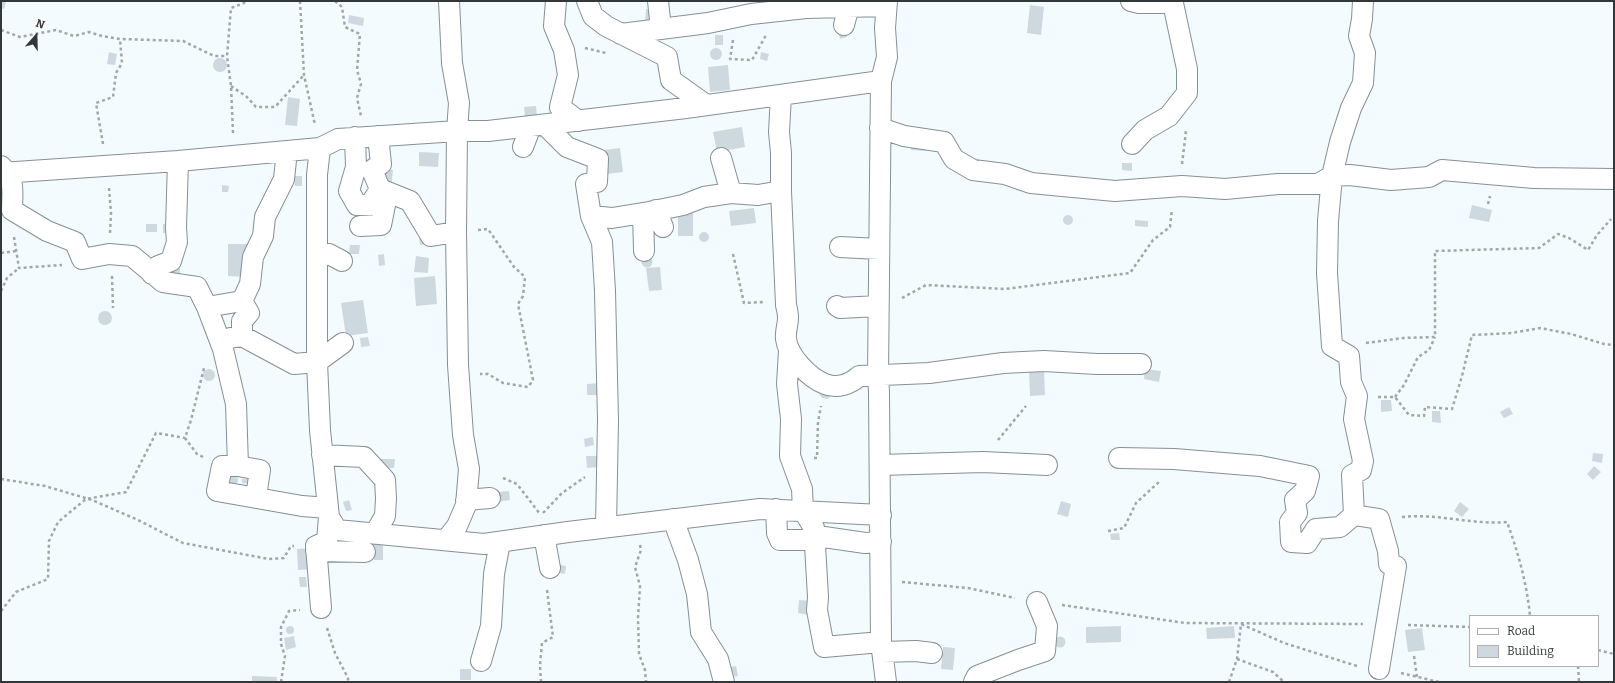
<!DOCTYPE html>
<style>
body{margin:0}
#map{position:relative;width:1615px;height:683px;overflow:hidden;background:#f3fbfe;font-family:Bitter,serif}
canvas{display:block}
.frame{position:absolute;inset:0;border:2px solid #323739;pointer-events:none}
.legend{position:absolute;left:1469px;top:615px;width:130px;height:52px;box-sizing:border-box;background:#fff;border:1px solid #adafb0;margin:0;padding:5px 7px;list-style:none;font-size:12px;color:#323739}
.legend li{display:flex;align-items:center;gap:8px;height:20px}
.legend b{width:20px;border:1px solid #adafb0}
.north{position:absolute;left:16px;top:16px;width:40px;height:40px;-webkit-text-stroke:3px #fff;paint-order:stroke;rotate:20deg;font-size:11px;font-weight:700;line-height:16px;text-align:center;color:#323739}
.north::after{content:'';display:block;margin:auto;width:14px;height:18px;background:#323739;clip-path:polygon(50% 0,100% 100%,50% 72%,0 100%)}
</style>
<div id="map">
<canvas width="1615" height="683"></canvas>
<div class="frame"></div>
<ul class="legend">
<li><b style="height:5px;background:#fff"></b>Road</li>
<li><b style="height:11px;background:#cdd9df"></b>Building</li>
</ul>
<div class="north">N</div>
</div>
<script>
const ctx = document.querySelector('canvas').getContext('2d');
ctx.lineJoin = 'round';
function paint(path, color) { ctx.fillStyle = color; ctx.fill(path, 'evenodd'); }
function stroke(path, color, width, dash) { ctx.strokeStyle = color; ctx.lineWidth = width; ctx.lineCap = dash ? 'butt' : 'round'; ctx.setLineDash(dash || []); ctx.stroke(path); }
const building = new Path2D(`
 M1 1H6L4 9 1 8Z
 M1030 5 1044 7 1041 35 1027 33Z
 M646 9 656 10 655 25 645 24Z
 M349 15 364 18 363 26 348 23Z
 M845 30 847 37 840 39 838 32Z
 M715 35H723V45H715Z
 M710 54a6 6 0 1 1 12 0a6 6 0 1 1-12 0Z
 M109 52 117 54 115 65 107 64Z
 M761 52 769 54 767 61 760 59Z
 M213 65a7 7 0 1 1 14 0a7 7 0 1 1-14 0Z
 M728 65 730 90 710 92 708 67Z
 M288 97 300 99 297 126 285 125Z
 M536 106 537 117 525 118 524 107Z
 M742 127 745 147 717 152 713 132Z
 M911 142 926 144V151L911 150Z
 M620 148 623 172 607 174 604 150Z
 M419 152 439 153 438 167 419 166Z
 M1122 163H1132V171L1122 170Z
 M386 169 393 170 391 188 383 187Z
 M295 176H302V186H295Z
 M222 185 229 186 228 192H222Z
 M1472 205 1492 210 1489 222 1469 218Z
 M754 208 756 223 731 226 729 211Z
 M678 212H693V236H678Z
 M1063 220a5 5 0 1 1 10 0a5 5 0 1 1-10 0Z
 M1135 220 1148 221V227L1135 226Z
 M146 224H157V232H146Z
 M163 224H171V232L163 233Z
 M699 237a5 5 0 1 1 10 0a5 5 0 1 1-10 0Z
 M419 237H427V244L420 245Z
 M228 244H247V277L228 276Z
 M350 245H360L359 254H349Z
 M384 254 385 265 379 266 378 255Z
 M416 256 429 258 428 273 414 272Z
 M641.5 262a5.5 5.5 0 1 1 11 0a5.5 5.5 0 1 1-11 0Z
 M660 267 662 290 649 291 646 268Z
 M180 268V277H172V269Z
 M435 276 437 304 416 306 414 278Z
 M363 300 368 333 346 336 341 303Z
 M98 318a7 7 0 1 1 14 0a7 7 0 1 1-14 0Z
 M368 337 370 346 361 347 360 338Z
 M203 375a6 6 0 1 1 12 0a6 6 0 1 1-12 0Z
 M1029 369H1044L1045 395 1030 396Z
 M1145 369 1161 371 1159 382 1144 379Z
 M601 383V395H587V384Z
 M821 389 831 395 830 397 827 399 822 398 819 393Z
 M1381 400H1391L1392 411 1381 412Z
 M1509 407 1513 414 1504 418 1500 412Z
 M1432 411H1440L1441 423 1432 422Z
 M593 437 594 445 585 447 584 439Z
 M1593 453 1603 454 1602 463 1592 461Z
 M586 456H600V467L587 468Z
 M381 459H395L394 468H380Z
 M1594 466 1601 472 1593 480 1587 474Z
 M230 480a4 4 0 1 1 8 0a4 4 0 1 1-8 0Z
 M242 479H250L249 484 242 483Z
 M509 491 510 500 497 502 496 492Z
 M349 500 352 510 346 511 343 502Z
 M1061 501 1071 504 1068 517 1057 514Z
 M1460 502 1469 509 1462 517 1454 511Z
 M1119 533 1120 540H1111L1110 534Z
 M373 544H383V560H374Z
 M311 548 312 569 298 570 297 549Z
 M555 564 566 566 565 574 554 572Z
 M299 577H306L307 587H300Z
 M799 600 811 601 809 615 798 613Z
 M286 630a4 4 0 1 1 8 0a4 4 0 1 1-8 0Z
 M1121 626V642L1086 643V627Z
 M1234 626 1235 638 1207 639 1206 628Z
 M1422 628 1425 650 1408 652 1405 630Z
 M294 636 296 647 286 650 284 638Z
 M1054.5 642a5.5 5.5 0 1 1 11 0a5.5 5.5 0 1 1-11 0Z
 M943 647 955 648 953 670 941 669Z
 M736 666 738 676 726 678 724 668Z
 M460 669H471V680H460Z
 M252 676 277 677V682H252Z`);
const path = new Path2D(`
 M300 1 304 75 315 125
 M335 1 342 7 345 27 360 34 357 70 361 84 357 98 361 116
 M1 30 20 37 56 30 74 36 89 32 102 36 120 39 183 41 214 56H227
 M733 40 730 59 752 60 765 37V35
 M585 48 606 53
 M231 86 247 97 256 107H275L304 75
 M233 133 231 86 227 56 231 8 244 3 245 1
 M103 144 96 103 113 97 116 73 122 63 120 39
 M1182 164 1186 131
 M109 188 111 213 110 233
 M1488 204 1490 196
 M478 230 488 229 514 267 525 277 523 296 518 304 533 380 528 387 503 383 488 374H480
 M14 237 19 268 62 265
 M1 253 16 251
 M733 254 744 303 763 302
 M112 276 113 308
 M1 291 7 278 19 268
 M902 298 926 285 1005 289 1130 273 1153 240 1170 227 1172 209
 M1366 343 1403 338 1435 337V251L1539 248 1558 234 1569 238 1588 250 1597 235 1611 219
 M1378 397H1395L1409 415 1424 416 1425 407 1452 409 1462 376 1472 335 1512 333 1540 328 1571 334 1604 344 1614 345
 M1395 397 1404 385 1418 357 1429 350 1435 337
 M998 440 1026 406
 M203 457 197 454 185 438 191 420 204 368
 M814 458H817L818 422 821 406
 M503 478 517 484 540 514
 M1 479 45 486 92 500 138 520 183 543 269 559 284 558 291 546H294
 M543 513 562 493 585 477
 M1402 517C1437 513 1471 525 1507 522 1518 552 1527 584 1530 616
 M1108 531 1124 528 1136 503 1160 481
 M640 545 641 550 635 567 640 586 638 618 639 654 645 670 646 682
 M902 582 968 588 1015 598
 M1062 605 1185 623 1363 624
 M1 611 16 592 48 579 49 541 58 522 86 499 126 492 156 433 185 438
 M1408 625 1470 627
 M327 628 335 653 348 678V682
 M1598 650 1614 654
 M1414 656 1417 677
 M1237 659 1273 672 1284 682
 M1578 666 1579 682
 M1401 673 1439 682
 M281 682 285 656 281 644V627L289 611 300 610
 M541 682 540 665 542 643 553 637 547 590
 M1229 682 1237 659 1241 624 1284 643 1357 666`);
const street = new Path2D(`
 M449 1 452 63 459 103 457 131H488L686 108 881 81 887 57 885 28 887 1
 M556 1 554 26 564 50 568 75 560 107 578 121
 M587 1 593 16 606 26 667 57 671 80 706 105
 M658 1 661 29
 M1131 1 1139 3H1173L1187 69V93L1169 116 1145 130 1132 144
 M1363 1 1362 19 1359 36 1365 53 1363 83 1351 108 1340 142 1332 176 1328 221 1327 273 1332 346 1349 356 1351 382 1357 396 1354 419 1363 461 1361 470 1352 475 1354 515 1379 519 1388 551 1389 564 1396 566 1379 669
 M844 25 849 6
 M621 34 708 23 751 14 806 8 886 6
 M881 81 878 375 879 392 881 642 886 682
 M781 95 779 132 781 153V191L786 305C787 309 788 314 788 318 788 325 785 332 786 339 788 356 809 378 825 384 837 389 851 384 859 376L929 373 1003 363 1044 361 1097 364H1141
 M545 125 567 147 598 159 597 182 586 184 591 216 602 242 605 291 608 420 606 527
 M880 128 904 136 944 142 954 159 973 170 1005 174 1031 183 1115 191 1182 186 1225 189 1278 184H1318L1332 176 1350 175 1391 180 1429 177 1442 170 1534 178 1614 179
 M378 136 381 164 372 170 380 189
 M355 137 356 167 349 191 357 205H385L381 225 360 226
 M523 147 531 126
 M287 151 284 179 265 217 263 236 253 257 250 284 242 301 207 307 223 349 236 404 238 466H222L217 491 302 506 328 508
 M721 158 731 193
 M1 166C16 180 12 192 12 210L47 231 75 242 82 259 109 254 132 256 163 282 197 287 207 307
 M1 173 178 161 320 148
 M370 205 380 189 410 201 431 236 456 232
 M656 210 663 227
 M643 213 644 251
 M591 216 612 218 649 212 683 205 704 197 731 193 758 195 781 191
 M840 247 879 249
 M317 257 329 254 342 261
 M152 274 158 266 171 261 177 242 176 228 178 161
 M837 306 840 308 878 306
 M242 336 294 364 317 362 343 343
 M230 338 242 336V321L249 313 242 301
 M789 351 787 384 791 419 790 456 802 489 803 510 814 528 818 597 817 610 824 647 881 642
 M322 455 364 457 385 480 386 498 385 516 375 533
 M1119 458 1174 459 1260 466 1309 476 1305 491 1295 500 1297 513 1290 522 1291 542 1307 543 1316 529 1340 527 1354 515
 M880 465 983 462 1047 465
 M238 466 260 470 256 497
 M466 500 490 498
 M776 509 777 533 780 540H815L824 537 865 543 881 542
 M673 519 688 560 697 594 701 632 718 659 724 682
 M544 535 550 568
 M446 540 457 526 466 505 469 469 463 435 458 365 456 232 457 131 338 139 320 148 317 175V362L320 430 329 517 337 530 484 544 568 532 760 509 881 515
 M316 551 365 552
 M321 608 316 546 327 541 329 517
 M882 652 916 651 932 653
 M481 661 491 626 494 574 500 542
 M974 682 977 676 1018 660 1045 651 1047 626 1037 602`);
paint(building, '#cdd9df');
stroke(street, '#859096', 22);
stroke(path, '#a0a7aa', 2.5, [3, 3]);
stroke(street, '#fff', 20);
</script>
